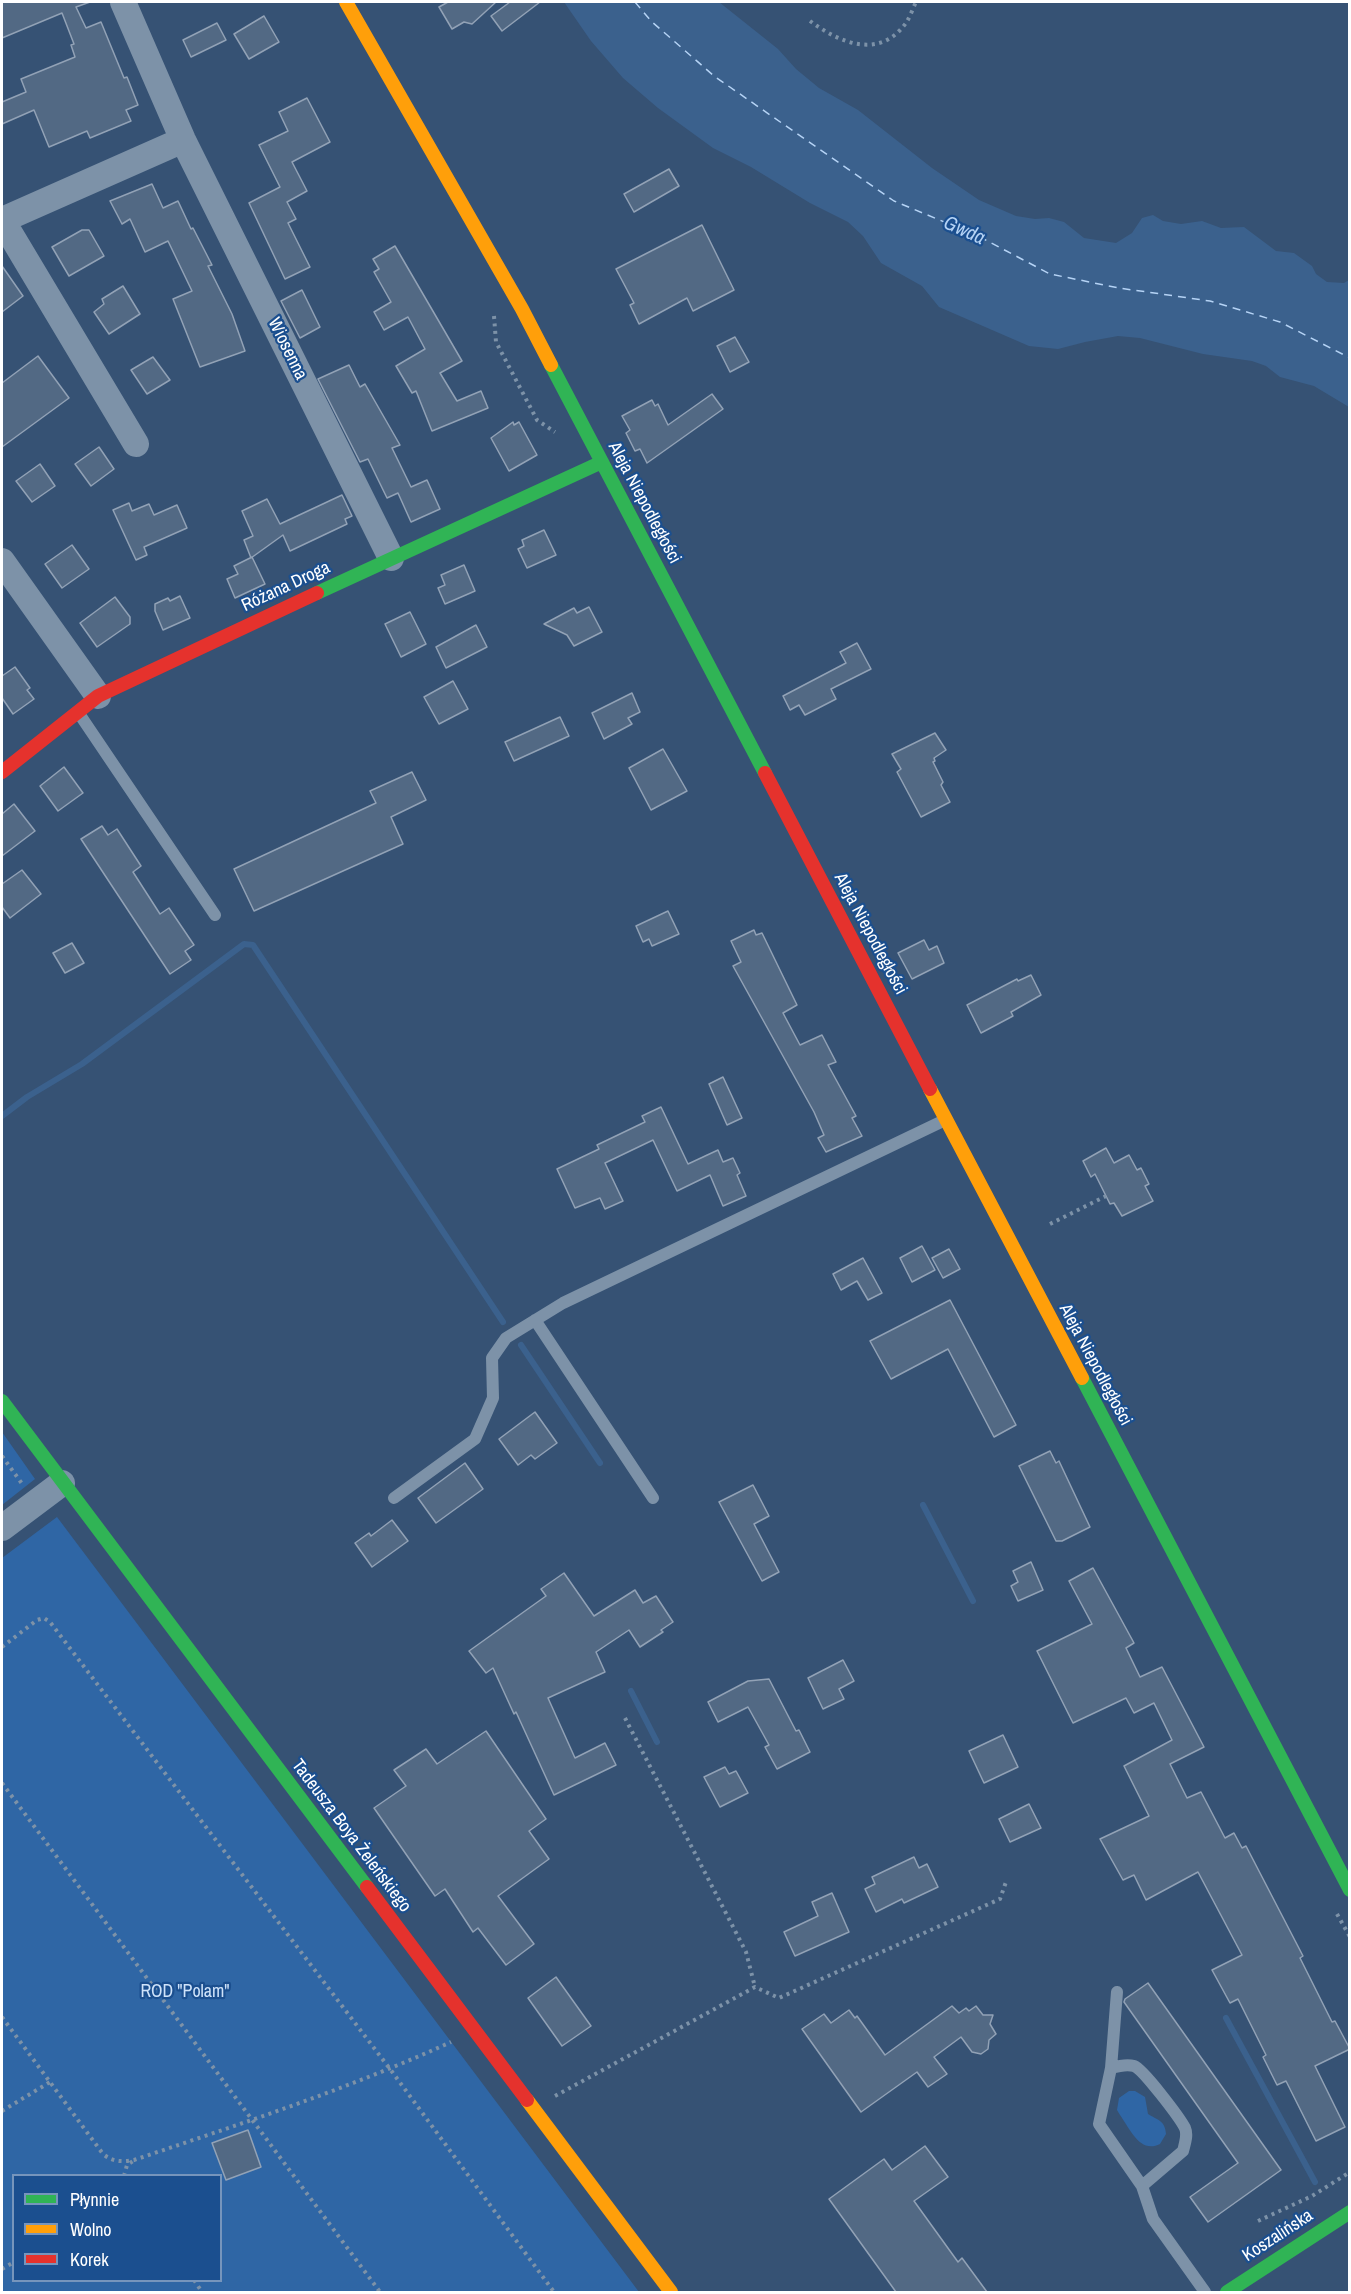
<!DOCTYPE html>
<meta charset="utf-8">
<style>
body{margin:0}
#map{position:relative;width:1351px;height:2294px;overflow:hidden;background:#365274;font-family:"Archivo Narrow",sans-serif}
canvas{display:block}
.frame{position:absolute;inset:0;border:3px solid #fff;pointer-events:none}
.legend{position:absolute;left:12px;top:2174px;width:210px;height:108px;box-sizing:border-box;background:#1b4f8f;border:2px solid #7695bc;margin:0;padding:8px 10px;list-style:none;font-size:18px;color:#fff}
.legend li{display:flex;align-items:center;gap:12px;height:30px}
.legend b{width:30px;border:2px solid #7695bc}
</style>
<div id="map">
<canvas width="1351" height="2294"></canvas>
<div class="frame"></div>
<ul class="legend">
<li><b style="height:8px;background:#30b455"></b>Płynnie</li>
<li><b style="height:8px;background:#ff9f0a"></b>Wolno</li>
<li><b style="height:8px;background:#e5322d"></b>Korek</li>
</ul>
</div>
<script>
const ctx = document.querySelector('canvas').getContext('2d');
ctx.lineJoin = 'round';
function paint(path, color) { ctx.fillStyle = color; ctx.fill(path, 'evenodd'); }
function stroke(path, color, width, dash) { ctx.strokeStyle = color; ctx.lineWidth = width; ctx.lineCap = dash ? 'butt' : 'round'; ctx.setLineDash(dash || []); ctx.stroke(path); }
function label(font, color, halo, rows, align = 'center') {
  ctx.font = font + ' "Archivo Narrow",sans-serif'; ctx.lineWidth = 4.5; ctx.setLineDash([]); ctx.textBaseline = 'middle'; ctx.strokeStyle = halo; ctx.fillStyle = color; for (const [text, x, y, turn = 0] of rows) {
    ctx.save(); ctx.translate(x, y); ctx.rotate((+turn || 0) * Math.PI / 180); ctx.textAlign = isNaN(turn) ? turn : align; if (halo) ctx.strokeText(text, 0, 0); ctx.fillText(text, 0, 0); ctx.restore();
  }
}
const green = new Path2D(`
 M2 1432 35 1479 2 1505Z
 M57 1517 639 2292H2V1558ZM14 2176H220V2280H14Z
 M1129 2091H1135L1145 2097 1148 2114C1157 2120 1165 2120 1166 2134L1160 2144C1140 2154 1130 2129 1120 2115L1117 2110 1119 2098Z`);
const water = new Path2D(`
 M564 2H719L778 49 796 69 819 88 858 110 932 168 979 200 1016 216 1035 219 1049 218 1064 222 1084 238 1116 243 1132 233 1142 218 1153 215 1163 221 1181 224 1202 221 1221 228 1244 227 1276 251 1294 253 1312 266 1316 274 1327 282 1344 283 1349 280V407L1314 386 1280 377 1266 366 1252 361 1203 354 1140 338 1118 336 1085 342 1058 349 1029 346 939 307 922 286 881 263 863 236 848 222 810 203 751 167 713 148 658 108 623 78 591 41Z`);
const stream = new Path2D(`
 M2 1116 27 1097 82 1064 244 944 253 945 503 1322
 M521 1345 600 1463
 M923 1505 973 1601
 M631 1691 657 1742
 M1226 2018 1315 2182`);
const ferry = new Path2D(`
 M635 2 651 21 714 76 894 201 978 236 1050 274 1119 288 1210 301 1280 322 1350 358`);
const building = new Path2D(`
 M2 2H90L76 7 86 28 101 22 124 78 127 77 138 105 126 110 131 121 90 138 87 131 49 147 34 110 2 124V102L26 92 21 79 75 57 71 45 74 44 62 13 2 38Z
 M448 2H496L472 24 464 22 452 29 439 7Z
 M510 2H540L502 31 491 16Z
 M264 16 279 42 249 59 234 34Z
 M217 23 226 40 191 57 183 40Z
 M307 98 330 142 292 162 307 191 287 202 296 219 288 223 310 267 285 279 249 203 280 187 259 145 288 131 279 112Z
 M669 169 679 186 634 212 624 194Z
 M152 184 163 208 178 201 191 229 193 228 212 265 208 266 232 314 245 351 200 367 173 299 192 291 168 241 145 252 130 219 122 224 110 201Z
 M702 225 734 290 693 311 687 298 639 324 630 305 634 303 616 269Z
 M82 230H89L104 256 69 276 52 247Z
 M395 246 462 361 440 373 457 401 481 391 488 408 432 431 416 391 412 393 396 366 425 349 408 317 384 330 374 312 391 302 374 272 379 269 373 259Z
 M2 266 23 296 2 312Z
 M123 286 140 314 109 334 94 312 104 304 102 299Z
 M302 290 320 327 300 338 281 301Z
 M735 337 749 362 730 372 717 346Z
 M38 356 69 398 2 447V383Z
 M153 357 170 380 147 394 131 370Z
 M349 365 360 387 365 384 400 445 392 448 411 487 427 480 440 509 411 522 398 493 387 498 368 459 360 462 318 379Z
 M712 394 723 409 647 463 640 449 635 451 626 433 630 430 622 416 652 400 655 406 658 404 668 425Z
 M513 422 514 425 519 422 537 455 509 471 491 438Z
 M99 447 114 469 91 486 75 464Z
 M40 464 55 486 32 502 16 481Z
 M342 495 352 516 345 519 347 524 290 551 283 535 251 558 244 540 253 536 242 511 267 499 280 524Z
 M129 503 132 511 149 504 154 515 177 505 187 528 144 547 147 555 136 560 113 510Z
 M544 530 556 555 527 568 518 549 524 546 522 540Z
 M72 545 89 569 62 588 45 564Z
 M252 557 265 584 235 598 227 579 238 574 234 566Z
 M464 565 475 591 445 604 438 588 445 585 441 575Z
 M180 596 190 618 163 630 155 611V604L168 598 170 601Z
 M115 597 130 617V624L97 647 80 623Z
 M589 607 602 632 574 646 567 635 544 624 574 608 577 613Z
 M410 612 426 644 401 657 385 624Z
 M476 625 487 647 446 668 436 647Z
 M857 643 871 669 831 689 836 699 805 715 799 705 790 710 783 696 846 663 840 652Z
 M15 667 30 688 27 690 34 699 13 714 2 698V676Z
 M453 681 468 709 439 724 424 697Z
 M632 693 640 712 628 718 632 724 604 739 592 713Z
 M560 717 569 736 514 761 505 742Z
 M935 733 946 750 934 758 935 761 933 762 943 782 941 785 950 802 921 817 897 772 901 769 892 754Z
 M663 749 687 791 651 810 629 768Z
 M64 767 83 793 58 811 40 786Z
 M412 772 426 800 391 817 403 844 254 911 234 869 376 803 370 791Z
 M14 804 35 831 2 856V814Z
 M102 826 108 835 117 829 141 866 133 872 160 914 169 908 194 945 185 951 191 960 170 974 81 839Z
 M22 870 41 894 10 918 2 907V884Z
 M668 911 679 934 652 946 649 939 643 942 636 926Z
 M754 930 756 935 762 933 797 1005 783 1013 800 1045 822 1035 836 1062 828 1065 856 1116 852 1118 862 1136 826 1152 818 1138 824 1135 814 1112 733 966 741 962 731 941Z
 M924 940 929 950 937 946 944 963 912 979 898 953Z
 M72 943 84 963 65 973 53 953Z
 M1031 975 1041 995 1011 1012 1013 1016 981 1033 967 1005 1017 979 1018 981Z
 M723 1077 742 1118 727 1125 709 1084Z
 M661 1107 688 1164 718 1150 723 1162 733 1158 740 1173 737 1175 746 1196 723 1206 710 1175 677 1191 653 1140 605 1163 623 1201 605 1209 600 1198 575 1208 557 1169 599 1149 597 1145 645 1122 642 1116Z
 M1106 1148 1114 1163 1129 1155 1137 1170 1141 1168 1149 1184 1145 1186 1153 1201 1122 1216 1114 1203 1110 1204 1095 1174 1091 1177 1083 1161Z
 M922 1246 935 1270 912 1282 900 1258Z
 M949 1249 960 1269 943 1278 932 1258Z
 M863 1258 882 1293 868 1300 857 1281 841 1290 833 1274Z
 M950 1300 1016 1425 994 1437 948 1349 891 1379 870 1341Z
 M535 1412 557 1443 535 1459 531 1455 518 1465 499 1439Z
 M1050 1451 1056 1463 1059 1461 1090 1527 1062 1541H1056L1019 1466Z
 M465 1463 483 1489 436 1523 418 1498Z
 M753 1485 769 1516 754 1524 779 1572 762 1581 719 1502Z
 M392 1520 408 1541 372 1567 355 1543 369 1533 371 1536Z
 M1031 1562 1043 1590 1018 1601 1011 1586 1018 1582 1013 1571Z
 M1093 1568 1134 1643 1126 1648 1140 1677 1162 1667 1204 1747 1170 1764 1187 1798 1201 1792 1225 1838 1234 1833 1242 1848 1246 1846 1303 1956 1300 1958 1332 2022 1335 2021 1350 2049 1315 2066 1345 2127 1316 2141 1286 2081 1277 2085 1263 2057 1266 2055 1238 1999 1230 2003 1212 1970 1242 1955 1198 1872 1146 1900 1134 1875 1123 1880 1100 1839 1149 1816 1124 1766 1172 1740 1154 1703 1134 1713 1126 1698 1073 1723 1037 1651 1092 1624 1069 1581Z
 M564 1573 594 1616 635 1590 643 1603 656 1596 673 1622 661 1630 663 1632 640 1647 629 1630 596 1652 605 1672 548 1698 575 1758 605 1743 616 1765 554 1795 516 1712 514 1714 493 1668 486 1673 469 1651 546 1596 541 1589Z
 M843 1660 854 1681 839 1689 844 1699 823 1709 808 1678Z
 M769 1679 796 1731 799 1730 810 1752 777 1769 765 1747 769 1745 748 1707 718 1722 708 1702 748 1681Z
 M486 1731 546 1819 529 1831 549 1859 498 1896 534 1944 506 1965 478 1928 473 1932 445 1889 435 1896 374 1808 406 1786 394 1770 426 1749 437 1764Z
 M1003 1735 1018 1767 984 1783 969 1751Z
 M725 1767 729 1774 736 1771 748 1793 720 1807 704 1777Z
 M1029 1804 1041 1828 1010 1842 999 1819Z
 M914 1857 919 1868 927 1864 938 1887 904 1903 902 1899 876 1912 865 1889 875 1884 872 1877Z
 M832 1893 849 1932 795 1956 784 1932 818 1916 812 1902Z
 M556 1977 591 2026 562 2046 528 1998Z
 M1148 1983 1281 2170 1208 2222 1190 2197 1238 2163 1124 2002 1125 1999Z
 M952 2006 959 2013 966 2008 969 2011 976 2006 983 2015H993L990 2024 996 2034 989 2040 988 2049 981 2054 972 2052 961 2037 934 2057 947 2074 928 2087 917 2072 861 2112 802 2029 824 2014 831 2023 849 2010 855 2018 857 2016 885 2055Z
 M248 2130 261 2167 226 2180 212 2143Z
 M925 2146 948 2177 914 2201 958 2262 962 2258 987 2292H896L829 2199 884 2159 892 2170Z`);
const path = new Path2D(`
 M810 21C840 43 879 60 906 23 910 17 913 8 916 2
 M494 316 496 342 537 420 555 432
 M1050 1224 1106 1196
 M2 1456 23 1485
 M2 1647 37 1620 44 1618 50 1622 390 2069 554 2292
 M625 1718 746 1952 755 1987
 M2 1783 380 2292
 M1337 1914 1350 1937
 M2 2017 103 2154C113 2162 121 2162 134 2160 240 2124 348 2089 451 2042
 M555 2096 755 1987 779 1998 1000 1899 1007 1879
 M2 2111 50 2082
 M124 2176 127 2165 133 2161
 M1258 2221 1312 2196 1350 2172
 M2 2269 14 2262
 M194 2280 202 2292`);
const lane = new Path2D(`
 M80 715 215 915
 M535 1320 653 1498
 M394 1498 475 1439 493 1398 492 1358 506 1338 563 1303 945 1120
 M1117 1992 1111 2068 1099 2124 1142 2186 1153 2219 1205 2292
 M1111 2068C1118 2066 1127 2064 1134 2066 1143 2069 1180 2118 1185 2128 1188 2135 1185 2143 1183 2151L1142 2186`);
const street = new Path2D(`
 M123 2 183 140 391 558
 M2 220 136 444
 M2 220 183 140
 M2 561 98 696
 M2 1528 62 1483`);
const fast = new Path2D(`
 M551 365 765 773
 M317 593 602 462
 M1082 1378 1350 1890
 M2 1401 367 1887
 M1227 2292 1350 2212`);
const slow = new Path2D(`
 M346 2 522 309 551 365
 M930 1089 1082 1378
 M527 2100 671 2292`);
const jam = new Path2D(`
 M2 772 98 696 317 593
 M765 773 930 1089
 M367 1887 527 2100`);
const streetNames = [
 ["Wiosenna",287,349,64],
 ["Aleja Niepodległości",644,503,62],
 ["Różana Droga",286,587,-25],
 ["Aleja Niepodległości",870,934,62],
 ["Aleja Niepodległości",1095,1365,62],
 ["Tadeusza Boya Żeleńskiego",351,1836,53],
 ["Koszalińska",1278,2236,-33]
];
const parkNames = [
 ["ROD \"Polam\"",185,1992]
];
const waterNames = [
 ["Gwda",964,231,24]
];
paint(green, '#2f66a5');
paint(water, '#3b618d');
stroke(stream, '#3b618d', 6);
stroke(ferry, '#b5d3f5', 1.5, [8, 6]);
paint(building, '#526984');
stroke(building, '#92a2b6', 1.5);
stroke(path, '#7d92a8', 4, [3, 4.5]);
stroke(lane, '#7d92a8', 12);
stroke(street, '#7d92a8', 26);
stroke(fast, '#30b455', 14);
stroke(slow, '#ff9f0a', 14);
stroke(jam, '#e5322d', 14);
label('18px', '#fff', '#1b4f8f', streetNames);
label('18px', '#cfe3fa', '#1b4f8f', parkNames);
label('italic 20px', '#b5d3f5', '#1b4f8f', waterNames);
</script>
